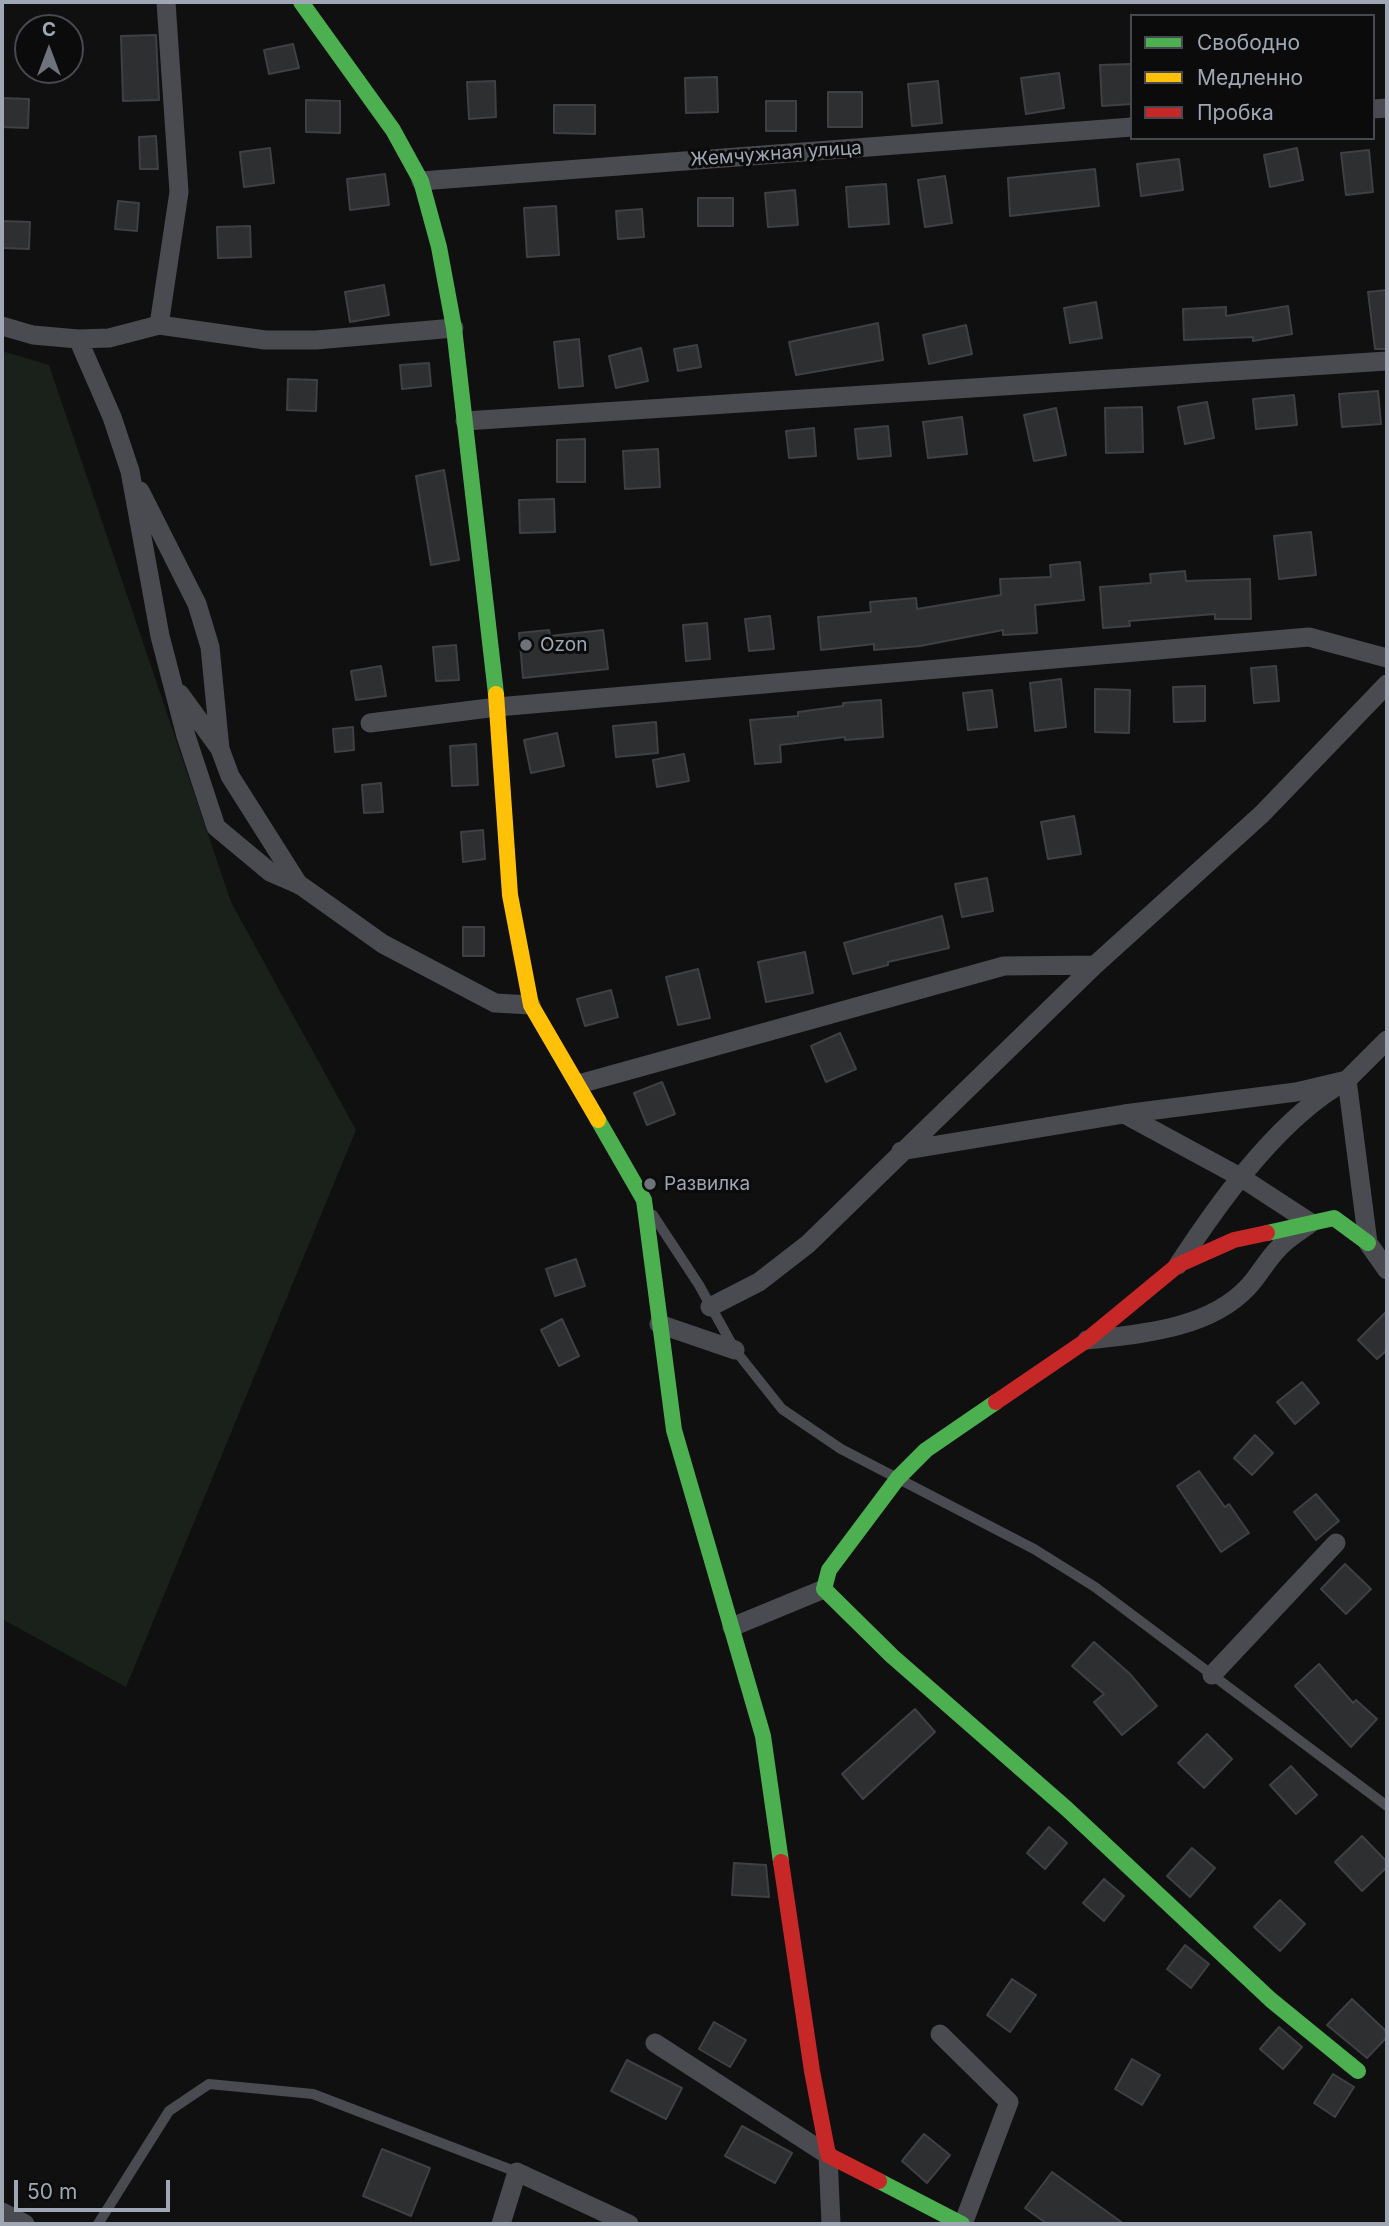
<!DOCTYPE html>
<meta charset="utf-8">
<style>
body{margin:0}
#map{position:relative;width:1389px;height:2226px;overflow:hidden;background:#101010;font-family:Inter,sans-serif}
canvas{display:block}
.frame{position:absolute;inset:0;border:4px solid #9fa6b4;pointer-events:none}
.legend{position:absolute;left:1130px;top:14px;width:245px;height:126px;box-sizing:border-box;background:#0b0b0c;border:2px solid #46494f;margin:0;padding:9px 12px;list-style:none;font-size:21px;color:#9fa6b4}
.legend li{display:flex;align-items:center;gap:14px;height:35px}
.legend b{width:35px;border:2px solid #46494f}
.north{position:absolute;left:14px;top:14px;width:70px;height:70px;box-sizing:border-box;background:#0b0b0c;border:2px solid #46494f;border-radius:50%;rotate:0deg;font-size:19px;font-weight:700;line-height:28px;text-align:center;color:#9fa6b4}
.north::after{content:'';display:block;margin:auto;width:24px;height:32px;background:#6d727b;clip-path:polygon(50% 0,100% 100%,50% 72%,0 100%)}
.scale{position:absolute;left:14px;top:2180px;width:156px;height:32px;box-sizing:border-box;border:4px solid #9fa6b4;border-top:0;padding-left:9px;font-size:21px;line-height:24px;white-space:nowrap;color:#9fa6b4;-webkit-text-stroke:5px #0b0b0c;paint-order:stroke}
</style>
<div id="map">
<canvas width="1389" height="2226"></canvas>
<div class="frame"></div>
<ul class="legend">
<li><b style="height:9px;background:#4caf50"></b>Свободно</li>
<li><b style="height:9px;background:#ffc107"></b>Медленно</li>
<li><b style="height:9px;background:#c62828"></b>Пробка</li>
</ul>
<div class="north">С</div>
<div class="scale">50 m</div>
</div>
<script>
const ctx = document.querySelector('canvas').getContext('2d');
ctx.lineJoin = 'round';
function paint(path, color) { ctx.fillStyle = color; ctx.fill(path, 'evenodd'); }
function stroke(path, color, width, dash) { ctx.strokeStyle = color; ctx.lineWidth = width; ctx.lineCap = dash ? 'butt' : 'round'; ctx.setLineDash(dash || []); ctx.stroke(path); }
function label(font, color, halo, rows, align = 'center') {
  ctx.font = font + ' Inter,sans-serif'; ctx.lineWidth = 6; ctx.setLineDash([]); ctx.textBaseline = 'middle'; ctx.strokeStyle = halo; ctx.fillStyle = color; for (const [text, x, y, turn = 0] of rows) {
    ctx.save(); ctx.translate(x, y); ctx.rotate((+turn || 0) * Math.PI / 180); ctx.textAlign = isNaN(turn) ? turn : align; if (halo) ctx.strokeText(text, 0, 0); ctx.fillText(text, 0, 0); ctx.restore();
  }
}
const green = new Path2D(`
 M2 351 49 365 231 902 356 1130 126 1687 2 1619Z`);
const building = new Path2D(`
 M156 35 159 100 123 101 121 36Z
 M293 44 299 68 269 74 264 50Z
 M1132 64V104L1102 106 1100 65Z
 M1059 73 1064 108 1026 114 1021 78Z
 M717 77 718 112 686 113 685 78Z
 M495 81 496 117 469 119 467 82Z
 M938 81 942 123 912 126 908 84Z
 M828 92H862V127H828Z
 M2 98 29 99 28 128 2 127Z
 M306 100 340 101V133L306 132Z
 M766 101H796V131H766Z
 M554 105H595V134L554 133Z
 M156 136 158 169H140L139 137Z
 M270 148 274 183 244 187 240 152Z
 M1297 148 1303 180 1270 187 1264 155Z
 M1369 150 1373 192 1346 195 1341 153Z
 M1179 159 1183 190 1141 196 1137 164Z
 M1095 169 1099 206 1010 216 1008 178Z
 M385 174 389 205 350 210 347 179Z
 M945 176 952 223 925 227 918 180Z
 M886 184 889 224 849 227 846 187Z
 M795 190 798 225 768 227 765 193Z
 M698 198H733V226H698Z
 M118 201 139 203 137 231 115 229Z
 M556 206 559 255 527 257 524 208Z
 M642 209 644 237 618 239 616 211Z
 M3 221 30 222 29 249 2 248Z
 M250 226 251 257 218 258 217 227Z
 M384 285 389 315 350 322 345 292Z
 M1387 290V349H1375L1368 292Z
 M1096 302 1102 338 1070 343 1064 308Z
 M1288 306 1292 334 1253 341V337L1184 340 1183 309 1226 307V316Z
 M878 323 883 360 796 375 789 342Z
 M966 325 972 354 929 364 923 335Z
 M579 339 583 386 559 388 554 342Z
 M697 345 701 367 678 371 674 349Z
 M641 348 648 381 616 388 609 356Z
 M429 363 431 386 402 389 400 365Z
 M288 379 317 380 316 411 287 410Z
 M1378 391 1381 424 1342 427 1339 394Z
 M1294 395 1297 425 1256 429 1253 399Z
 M1207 402 1214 438 1185 444 1178 407Z
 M1142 407 1143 452 1106 453 1105 408Z
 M1056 408 1066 455 1034 461 1024 415Z
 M962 417 967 454 928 458 923 422Z
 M888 426 891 456 858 459 855 429Z
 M814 428 816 456 789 458 786 431Z
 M585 439V482H557V440Z
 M658 449 660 487 625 489 623 451Z
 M444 470 459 560 431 565 416 476Z
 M554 499 555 532 520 533 519 500Z
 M1311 532 1316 575 1279 579 1274 536Z
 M1080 562 1084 600 1035 605 1037 633 1003 635V630L920 646 874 650V644L821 650 818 617 871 612 870 602 916 598 917 609 1001 595 1000 579 1051 577 1050 565Z
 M1185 571 1186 581 1250 579 1251 619H1215V614L1129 621 1130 626 1103 628 1100 587 1151 583 1150 574Z
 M770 616 774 649 749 651 745 619Z
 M707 623 710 659 686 661 683 625Z
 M549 630 550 636 603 630 608 669 523 678 519 633Z
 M456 645 459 680 436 681 433 647Z
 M381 666 386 696 356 700 351 671Z
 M1276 666 1279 701 1254 703 1251 668Z
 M1061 679 1066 727 1035 731 1030 683Z
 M1205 686V721L1174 722 1173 687Z
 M1095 689 1130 690 1129 733 1095 732Z
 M992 690 997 727 968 730 963 693Z
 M881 700 883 737 845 740V737L780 745 781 762 755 764 750 720 798 716V712L843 706V703Z
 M656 722 658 753 616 757 613 726Z
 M353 727 354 750 335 752 333 729Z
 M557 733 564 766 531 773 524 740Z
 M476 744 478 785 452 786 450 746Z
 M684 754 689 781 657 787 653 760Z
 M381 783 383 812 364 813 362 785Z
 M1074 816 1081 854 1048 859 1041 822Z
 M483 830 485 859 463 862 461 832Z
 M987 878 993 911 962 917 955 884Z
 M942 916 949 948 888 962V965L853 974 844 943Z
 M463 927H484V956H463Z
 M805 952 813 993 766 1002 758 962Z
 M698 969 710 1018 678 1025 666 977Z
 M611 990 618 1017 585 1026 577 999Z
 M840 1033 856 1069 826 1082 811 1046Z
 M662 1082 675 1114 647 1125 634 1093Z
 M576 1259 585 1286 555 1296 546 1269Z
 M1387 1311V1350L1377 1359 1358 1340Z
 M562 1319 579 1356 559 1366 541 1330Z
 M1302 1382 1319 1403 1295 1424 1277 1402Z
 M1255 1435 1273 1453 1252 1475 1234 1458Z
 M1199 1471 1225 1507 1229 1504 1249 1533 1221 1552 1177 1486Z
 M1316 1494 1339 1521 1316 1540 1294 1512Z
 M1345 1564 1371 1589 1346 1614 1321 1589Z
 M1094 1642 1130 1674 1157 1706 1122 1735 1094 1702 1104 1694 1072 1666Z
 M1319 1664 1353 1703 1356 1700 1377 1719 1351 1747 1295 1686Z
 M915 1709 935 1732 863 1799 842 1774Z
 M1207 1734 1232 1759 1204 1788 1178 1763Z
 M1291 1766 1317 1795 1296 1814 1270 1785Z
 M1049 1827 1067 1843 1045 1869 1027 1853Z
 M1362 1836 1387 1862V1867L1362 1891 1335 1862Z
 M1192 1848 1215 1868 1190 1897 1167 1876Z
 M734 1863 766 1865 769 1897 732 1895Z
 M1104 1879 1124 1896 1104 1921 1083 1903Z
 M1280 1900 1305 1924 1280 1951 1254 1927Z
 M1185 1945 1209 1964 1191 1988 1167 1969Z
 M1012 1979 1036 1995 1010 2032 987 2015Z
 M1352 1999 1387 2032V2037L1367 2058 1327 2025Z
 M714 2022 746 2040 730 2067 699 2049Z
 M1279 2027 1302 2047 1283 2069 1260 2049Z
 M1132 2059 1160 2075 1142 2105 1115 2089Z
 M627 2060 682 2088 666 2119 611 2091Z
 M1333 2074 1354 2087 1335 2117 1314 2103Z
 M742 2126 792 2153 775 2183 725 2156Z
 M924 2134 950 2155 927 2183 902 2161Z
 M382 2149 430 2168 411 2216 363 2196Z
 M1052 2172 1124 2224H1047L1025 2208Z`);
const lane = new Path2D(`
 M653 1215 699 1285 735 1350 782 1409 841 1449 1034 1549 1095 1587 1387 1806
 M98 2224 169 2111 209 2084 313 2094 517 2172`);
const street = new Path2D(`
 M1373 109 1387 108
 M421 181 1132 127
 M159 325 179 192 166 2
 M2 326 33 335 78 339 109 338 159 325 265 340H316L454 328
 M78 339 112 417 130 471 160 636 186 736 216 827 270 872 300 885 383 944 495 1003 531 1005
 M465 421 1387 361
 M140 491 197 604 210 647 220 749 230 776 299 885
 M180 694 220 749
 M370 723 497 707 1309 637 1387 658
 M1387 1040 1347 1080 1368 1243 1387 1270
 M579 1084 1004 966 1095 965
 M901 1151 1124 1114 1296 1092 1347 1080
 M1178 1265C1218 1204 1272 1128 1334 1088
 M710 1307 759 1282 808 1244 1095 965 1262 814 1387 684
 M659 1324 735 1350
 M1087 1340C1141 1334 1209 1329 1248 1287 1261 1273 1270 1254 1285 1242 1293 1235 1303 1229 1311 1223L1242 1178 1124 1114
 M732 1627 824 1589
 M1212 1675 1336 1543
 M940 2034 1009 2102 963 2224
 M655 2043 828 2155 831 2224
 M2 2212 25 2224
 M501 2224 517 2172 629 2224`);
const fast = new Path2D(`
 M301 2 393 130 421 181 439 247 454 328 496 694
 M598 1120 644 1200 674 1430 763 1736 781 1862
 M1267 1233 1334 1218 1368 1243
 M996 1402 926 1450 898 1478 829 1570 824 1589 892 1656 1067 1809 1271 2000 1358 2071
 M879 2181 962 2224`);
const slow = new Path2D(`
 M496 694 510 895 531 1005 598 1120`);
const jam = new Path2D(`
 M996 1402 1087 1340 1178 1265 1234 1240 1267 1233
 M781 1862 812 2071 828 2155 879 2181`);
const markers = [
 [526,645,7,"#6d727b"],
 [650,1184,7,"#6d727b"]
];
const streetNames = [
 ["Жемчужная улица",776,154,-4]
];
const poiNames = [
 ["Ozon",540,645],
 ["Развилка",664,1184]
];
paint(green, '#1a211a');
paint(building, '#2e2f31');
stroke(building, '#3e4044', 2);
stroke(lane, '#4a4b50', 10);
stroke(street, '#4a4b50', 19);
stroke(fast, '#4caf50', 16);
stroke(slow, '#ffc107', 16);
stroke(jam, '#c62828', 16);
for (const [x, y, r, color] of markers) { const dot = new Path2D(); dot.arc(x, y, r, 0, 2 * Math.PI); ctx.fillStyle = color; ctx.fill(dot); stroke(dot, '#0b0b0c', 2.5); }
label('19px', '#9fa6b4', '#0b0b0c', streetNames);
label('19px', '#9fa6b4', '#0b0b0c', poiNames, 'left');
</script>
